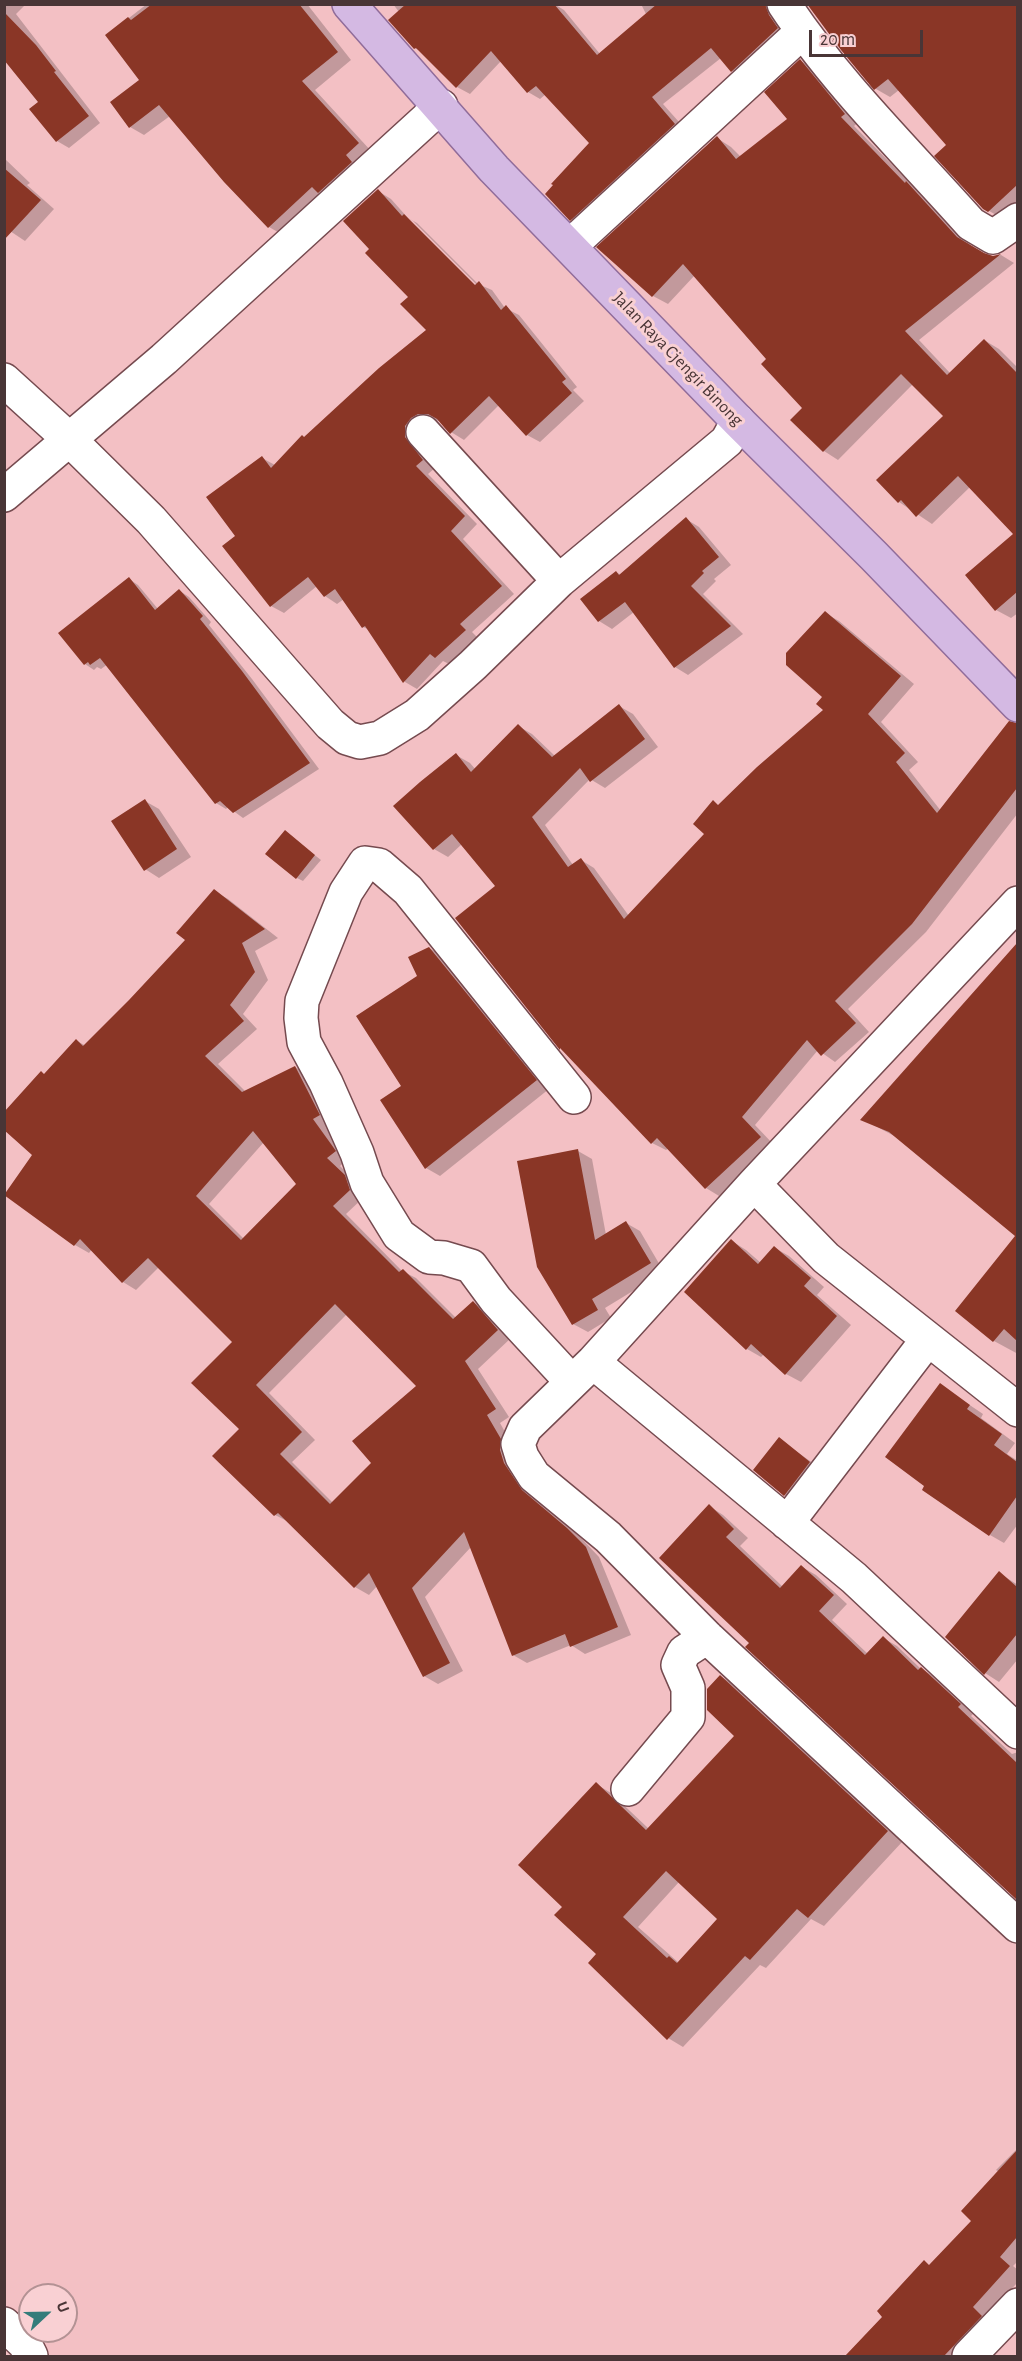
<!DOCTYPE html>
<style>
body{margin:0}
#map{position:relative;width:1022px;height:2361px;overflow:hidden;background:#f3c0c4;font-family:"Alegreya Sans",sans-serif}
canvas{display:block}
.frame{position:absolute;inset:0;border:6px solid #493536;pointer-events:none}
.north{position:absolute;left:18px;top:2283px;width:60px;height:60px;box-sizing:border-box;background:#f9d0d3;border:2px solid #b39294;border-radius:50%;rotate:68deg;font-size:16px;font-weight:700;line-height:24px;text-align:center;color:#493536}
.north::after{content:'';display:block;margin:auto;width:21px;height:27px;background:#347c7a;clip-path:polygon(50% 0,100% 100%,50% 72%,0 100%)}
.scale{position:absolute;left:809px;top:30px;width:114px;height:27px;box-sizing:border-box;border:3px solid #493536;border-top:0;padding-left:8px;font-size:18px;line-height:21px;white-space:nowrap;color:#493536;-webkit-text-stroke:4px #f9d0d3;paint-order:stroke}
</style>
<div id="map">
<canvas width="1022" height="2361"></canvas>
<div class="frame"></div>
<div class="north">U</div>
<div class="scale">20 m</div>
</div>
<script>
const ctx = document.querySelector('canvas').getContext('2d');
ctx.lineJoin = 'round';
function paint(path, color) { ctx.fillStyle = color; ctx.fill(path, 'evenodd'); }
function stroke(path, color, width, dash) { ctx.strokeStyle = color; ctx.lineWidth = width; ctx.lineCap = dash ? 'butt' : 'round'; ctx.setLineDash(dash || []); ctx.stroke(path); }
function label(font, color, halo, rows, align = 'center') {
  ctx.font = font + ' "Alegreya Sans",sans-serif'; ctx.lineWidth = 6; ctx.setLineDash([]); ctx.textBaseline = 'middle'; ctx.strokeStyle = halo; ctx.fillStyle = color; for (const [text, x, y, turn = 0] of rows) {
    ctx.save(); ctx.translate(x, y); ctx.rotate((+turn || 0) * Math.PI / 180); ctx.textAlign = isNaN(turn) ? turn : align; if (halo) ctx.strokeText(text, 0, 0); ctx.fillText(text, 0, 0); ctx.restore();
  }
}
const shadow = new Path2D(`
 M4 4H26L16 14 100 123 69 148 57 141 31 109 40 102 4 57Z
 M147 4H307L351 60 315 90 372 152 283 235 269 227 170 116 144 135 130 127 141 80 107 35Z
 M393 4H554L564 10 600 54 647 16 641 4H773L790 36 744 78 732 71 721 58 663 104 687 131 583 226 571 219 591 143 546 94 540 99 528 92 501 61 470 94 457 87 424 53 415 48 399 12Z
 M814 4H1018V207L1003 219 984 208 948 145 899 90 890 97 876 89Z
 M801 61 815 69 859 122 854 126 914 187 921 191 972 247 985 255 993 257 1001 255 1014 263 919 340 950 373 984 340 999 349 1018 368V613L1011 618 996 610 967 576 1015 534 970 487 932 524 899 502 945 416 913 384 838 460 824 451 792 420 804 408 768 359 695 275 668 304 653 296 598 248 717 138 731 147 741 157 789 119Z
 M4 158 30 183 27 185 54 209 25 241 4 227Z
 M378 191 391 199 408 218 417 223 478 284 492 290 505 308 519 315 577 387 573 390 584 401 540 442 527 435 499 405 464 440 451 432 440 421 432 420 435 468 428 474 477 524 463 539 514 594 472 632 478 638 449 664 443 661 417 689 405 682 370 630 363 627 344 599 337 604 325 596 317 586 284 613 271 606 237 536 262 458 275 465 428 331 410 297 371 249ZM406 217 413 221 481 289 479 291Z
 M686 519 699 527 731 565 714 579 716 581 703 594 743 634 688 675 675 667 634 612 612 629 599 621 582 599 616 572 621 575Z
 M129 579 138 585 158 609 180 591 189 597 211 622 209 625 252 679 319 769 243 818 228 807 226 809 216 803 108 664 101 669 97 667 94 670 85 664Z
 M825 613 839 621 914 684 881 722 918 762 909 770 941 811 1004 729 1018 737V813L926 932 848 1009 869 1032 835 1062 818 1050 755 1125 774 1145 719 1196 706 1188 669 1148 666 1150 652 1143 497 886 462 844 448 857 434 849 396 806 456 755 470 763 476 770 518 726 532 734 555 756 619 706 633 714 658 747 605 788 590 779 545 825 573 865 581 860 594 868 629 916 706 834 719 806 826 710Z
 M145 801 159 809 191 857 159 878 145 869Z
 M285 832 321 860 303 881 297 878Z
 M214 891 228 899 278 938 255 951 268 980 243 1014 257 1029 218 1064 246 1092 295 1067 309 1075 333 1123 326 1127 348 1159 340 1166 358 1184 363 1198 346 1214 402 1271 416 1278 456 1318 473 1302 487 1310 511 1338 478 1369 509 1417 500 1423 514 1448 518 1472 535 1500 581 1538 599 1557 631 1635 585 1654 571 1645 527 1663 513 1655 471 1547 425 1597 463 1671 438 1684 424 1676 377 1586 369 1595 355 1587 289 1522 275 1515 241 1429 234 1342 159 1267 136 1290 123 1282 92 1249 89 1253 75 1245 6 1194 34 1155 45 1075 77 1041 86 1046 187 940ZM264 1142 298 1184 244 1239 209 1204ZM347 1314 418 1386 373 1463 333 1503 292 1462 315 1440 269 1393Z
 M1018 945V1354L994 1341 957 1311 1017 1236 900 1139 862 1119Z
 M429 948 443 956 549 1089 440 1176 426 1168 403 1086 419 977Z
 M578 1151 592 1159 606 1235 626 1223 640 1231 664 1272 605 1308 611 1318 588 1332 573 1324 539 1266Z
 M732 1241 746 1250 761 1263 775 1248 789 1256 824 1287 817 1295 851 1325 801 1382 786 1374 764 1354 761 1357 747 1349Z
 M940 1385 983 1414 981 1418 1015 1443 1007 1454 1018 1461V1524L1004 1543 990 1535Z
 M779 1439 824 1471 799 1503 785 1495Z
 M709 1506 723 1515 748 1538 740 1546 783 1587 802 1567 816 1575 847 1604 832 1620 868 1654 883 1638 897 1646 920 1668 935 1677 974 1713 971 1716 1012 1754 1018 1752V1898L747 1647 751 1643Z
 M999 1573 1018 1585V1659L999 1682 985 1673Z
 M720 1676 735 1685 903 1841 824 1926 811 1919 766 1968 760 1965 683 2047 668 2038 598 1954 564 1907 596 1784 611 1793 649 1829 736 1735ZM679 1882 719 1919 679 1963 638 1927Z
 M1018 2148V2261L1013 2266 1018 2270V2282L986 2316 966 2356H847L973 2221 999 2172 996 2170Z`);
const building = new Path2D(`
 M152 4H299L338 52 302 81 359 143 346 155 352 162 318 193 312 187 268 228 224 182 159 105 129 128 110 102 139 80 105 35 128 17 131 20Z
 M406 4H554L597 55 657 4H765L769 15 778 28 731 72 711 48 652 97 675 124 570 221 545 194 553 185 551 184 589 143 536 86 527 93 491 51 456 88 416 48 414 49 388 20Z
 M807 4H1017V185L988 212 983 209 934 156 946 145 888 79 874 90 841 50Z
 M4 12 36 45 56 71 54 72 89 116 56 142 29 109 38 102 4 60Z
 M800 59 845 114 841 117 905 183 906 181 957 237 984 253 993 256 1001 254 905 331 947 375 984 339 1017 373V592L995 611 965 575 1013 534 958 476 916 517 901 500 898 503 876 480 943 416 901 374 823 452 790 420 802 408 761 364 766 359 683 264 652 297 596 247 717 136 736 159 787 119 764 92Z
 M4 168 41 200 4 240Z
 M378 189 402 216 404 214 475 285 479 281 501 310 506 305 566 379 562 382 572 393 526 436 489 396 450 434 437 419 428 414H418L411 418 405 426V437L423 460 416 466 465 516 451 531 502 586 460 624 466 630 435 658 430 654 403 683 365 626 362 628 335 589 324 597 308 577 270 607 222 546 235 536 206 497 262 456 271 468 302 435 304 437 379 368 426 330 400 304 408 297 365 253 369 249 343 221Z
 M686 517 719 557 702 571 704 573 691 586 731 626 674 668 625 602 598 622 580 599 616 571 619 575Z
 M129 577 155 610 179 589 203 616 200 619 242 671 310 763 233 813 220 801 215 804 100 658 90 665 88 662 84 665 58 633Z
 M825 611 901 676 868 714 905 753 896 762 937 813 1009 721 1017 723V788L912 924 835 1001 856 1023 821 1056 807 1040 742 1117 761 1137 705 1189 657 1138 651 1144 560 1048V1050L455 918 495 886 452 834 433 850 393 806 420 782 456 753 471 772 518 724 552 757 619 704 645 739 590 782 580 768 532 817 568 867 581 858 624 919 704 834 693 824 713 800 718 805 757 767 823 710 816 704 822 697 786 665V653Z
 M145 799 177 849 144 871 111 821Z
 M285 830 315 855 296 879 265 854Z
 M214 889 265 929 242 943 255 972 230 1005 244 1021 205 1056 242 1092 295 1066 320 1115 313 1119 336 1151 327 1158 345 1175 350 1190 333 1206 399 1272 403 1269 453 1319 473 1301 498 1330 465 1361 496 1409 487 1415 501 1439 500 1450 504 1463 522 1490 567 1528 586 1547 618 1627 570 1647 565 1634 512 1656 464 1532 412 1588 450 1663 423 1677 369 1573 354 1588 278 1513 274 1516 212 1456 239 1429 191 1383 232 1342 148 1258 122 1283 80 1239 74 1246 4 1195 32 1155 4 1130V1112L41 1071 44 1074 76 1039 83 1046 129 1000 185 940 176 933ZM253 1131 296 1184 241 1240 196 1196ZM335 1304 416 1386 352 1441 371 1463 330 1504 280 1454 302 1432 256 1385Z
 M1017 943V1341L1004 1329 993 1342 955 1311 1015 1236 889 1132 860 1120Z
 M429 947 537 1080 425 1169 380 1100 401 1086 356 1016 417 976 408 957Z
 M578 1149 595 1240 626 1221 651 1263 592 1299 598 1310 572 1325 537 1267 517 1161Z
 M731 1239 758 1264 774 1246 811 1278 804 1286 837 1316 785 1375 751 1344 746 1350 684 1292Z
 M940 1383 970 1405 967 1409 1002 1434 994 1445 1017 1462V1496L989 1536 922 1490 924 1486 885 1457Z
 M779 1437 810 1462 784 1496 753 1470Z
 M709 1504 734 1529 726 1537 780 1588 801 1565 834 1595 819 1611 865 1655 883 1636 918 1670 921 1667 961 1704 958 1707 1017 1763V1900L745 1647 749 1643 659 1558Z
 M999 1571 1017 1587V1634L984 1675 945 1637Z
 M720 1675 888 1831 808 1918 797 1909 750 1960 745 1956 667 2040 588 1963 596 1954 554 1915 562 1907 518 1865 596 1782 646 1830 734 1736 707 1710V1689ZM666 1871 717 1919 677 1963 669 1956 667 1958 623 1917Z
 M1017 2150V2237L1000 2257 1010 2266 973 2307 982 2316 944 2356H845L882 2317 877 2311 924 2260 929 2265 971 2221 961 2211Z`);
const minor = new Path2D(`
 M784 4C836 83 908 153 971 224L993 237 1018 220
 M570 246 802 32
 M4 380 70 440 151 520 330 724 347 738 360 742 380 738 417 715 473 665 559 581 727 441 738 421
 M423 432 559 581
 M4 495 164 359 441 106
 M1018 903 754 1184 826 1258 1018 1410
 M754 1184 593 1362 854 1578 1018 1732
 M593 1362 525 1428 518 1444 522 1457 534 1476 608 1537 707 1637 1018 1926
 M571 1381 496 1300 471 1266 444 1258 429 1257 399 1235 367 1183 357 1153 326 1083 304 1042 301 1018 302 1001 346 892 365 863 379 865 408 890 574 1097
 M787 1523 928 1339
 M628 1789 688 1717V1688L678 1665 684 1652 707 1637
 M4 2324 25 2344 31 2356
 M969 2356 1018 2305`);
const major = new Path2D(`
 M349 4 494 169 738 421 874 556 1018 705`);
const streetNames = [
 ["Jalan Raya Cjengir Binong",678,359,46]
];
paint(shadow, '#0003');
paint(building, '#8a3626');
stroke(minor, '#754a4f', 36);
stroke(major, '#906c9a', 36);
stroke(minor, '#fff', 33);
stroke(major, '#d4b9e3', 33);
label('18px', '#493536', '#f9d0d3', streetNames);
</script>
